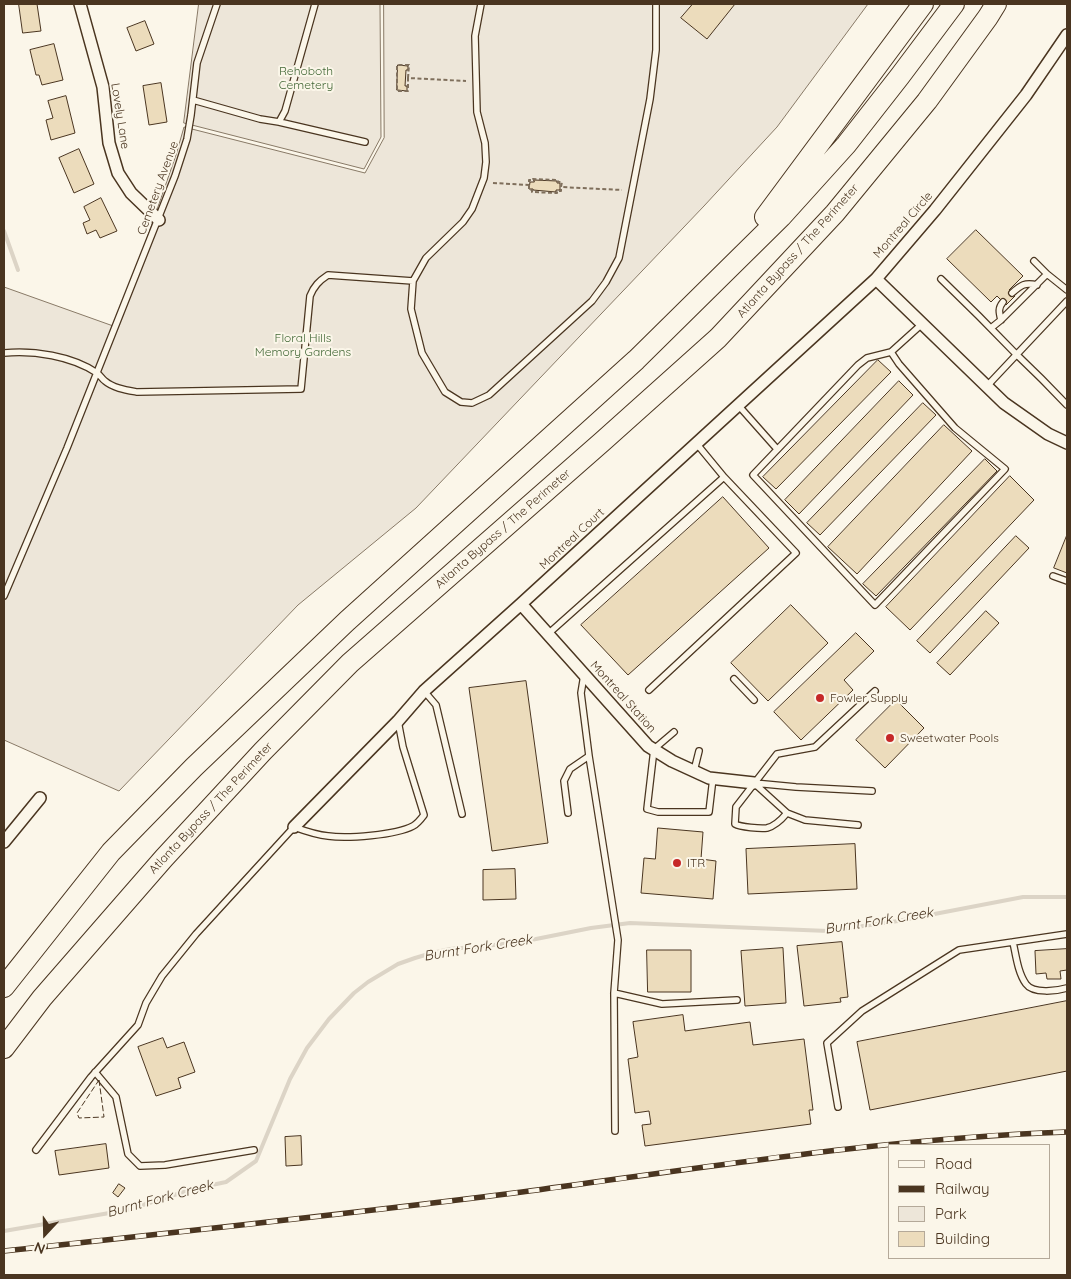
<!DOCTYPE html>
<style>
body{margin:0}
#map{position:relative;width:1071px;height:1279px;overflow:hidden;background:#fbf6e9;font-family:Quicksand,sans-serif}
canvas{display:block}
.frame{position:absolute;inset:0;border:5px solid #4a3520;pointer-events:none}
.legend{position:absolute;left:888px;top:1144px;width:162px;height:115px;box-sizing:border-box;background:#fbf6e9;border:1px solid #b4a999;margin:0;padding:6px 9px;list-style:none;font-size:15px;color:#4a3520}
.legend li{display:flex;align-items:center;gap:10px;height:25px}
.legend b{width:25px;border:1px solid #b4a999}
.north{position:absolute;left:20px;top:1209px;width:50px;height:50px;-webkit-text-stroke:4px #fbf6e9;paint-order:stroke;rotate:201deg;font-size:14px;font-weight:700;line-height:20px;text-align:center;color:#4a3520}
.north::after{content:'';display:block;margin:auto;width:18px;height:22px;background:#4a3520;clip-path:polygon(50% 0,100% 100%,50% 72%,0 100%)}
</style>
<div id="map">
<canvas width="1071" height="1279"></canvas>
<div class="frame"></div>
<ul class="legend">
<li><b style="height:6px;background:#fbf6e9"></b>Road</li>
<li><b style="height:6px;background:#4a3520"></b>Railway</li>
<li><b style="height:14px;background:#ede6d9"></b>Park</li>
<li><b style="height:14px;background:#ecdcbc"></b>Building</li>
</ul>
<div class="north">N</div>
</div>
<script>
const ctx = document.querySelector('canvas').getContext('2d');
ctx.lineJoin = 'round';
function paint(path, color) { ctx.fillStyle = color; ctx.fill(path, 'evenodd'); }
function stroke(path, color, width, dash) { ctx.strokeStyle = color; ctx.lineWidth = width; ctx.lineCap = dash ? 'butt' : 'round'; ctx.setLineDash(dash || []); ctx.stroke(path); }
function label(font, color, halo, rows, align = 'center') {
  ctx.font = font + ' Quicksand,sans-serif'; ctx.lineWidth = 4; ctx.setLineDash([]); ctx.textBaseline = 'middle'; ctx.strokeStyle = halo; ctx.fillStyle = color; for (const [text, x, y, turn = 0] of rows) {
    ctx.save(); ctx.translate(x, y); ctx.rotate((+turn || 0) * Math.PI / 180); ctx.textAlign = isNaN(turn) ? turn : align; if (halo) ctx.strokeText(text, 0, 0); ctx.fillText(text, 0, 0); ctx.restore();
  }
}
const green = new Path2D(`
 M199 4H380L381 137 364 169 184 123Z
 M384 4H868L777 127 704 206 416 508 298 605 119 791 4 740V287L116 327 176 155 184 127 365 173 384 138Z`);
const stream = new Path2D(`
 M4 231 18 270
 M4 1231 127 1210 193 1189 226 1182 256 1161 290 1079 307 1048 329 1019 354 993 368 982 398 964 415 958 432 953 450 949 485 946 521 942 591 928 630 923 828 931 898 921 1023 897H1067`);
const building = new Path2D(`
 M19 4H37L41 31 23 33Z
 M693 4H735L707 39 681 18Z
 M145 21 154 44 136 51 127 28Z
 M54 44 63 80 42 85 39 75H36L30 50Z
 M398 65 408 66V70H406L405 86H407V91L397 90Z
 M161 83 167 122 149 125 143 86Z
 M66 96 75 133 51 140 46 120 53 118 48 101Z
 M79 149 94 184 74 193 59 158Z
 M534 180 557 181V183H560V190H556V192L533 190V189H529L530 182H534Z
 M101 198 117 231 100 238 96 230 87 234 83 223 90 220 84 207Z
 M976 230 1023 276 1009 290 1015 296 1006 305 997 296 991 302 947 259Z
 M878 360 891 372 776 489 763 477Z
 M899 381 913 395 799 514 785 500Z
 M923 403 936 415 820 535 807 523Z
 M944 425 972 451 857 574 828 547Z
 M985 459 997 471 876 596 863 584Z
 M1010 476 1034 500 910 630 886 607Z
 M723 497 769 548 628 675 581 625Z
 M1067 535V573L1054 568Z
 M1016 536 1029 548 930 653 917 641Z
 M791 605 828 643 768 701 731 663Z
 M986 611 999 623 950 675 937 663Z
 M856 633 874 651 844 680 853 690 801 740 774 712Z
 M526 681 548 843 492 851 469 688Z
 M896 700 924 728 885 768 856 740Z
 M658 828 703 832 701 859 716 861 713 899 641 893 644 858 655 859Z
 M855 844 857 889 748 894 746 849Z
 M515 869 516 899 483 900V870Z
 M842 942 848 997 840 998 841 1002 804 1006 797 946Z
 M783 948 786 1003 745 1006 741 951Z
 M1067 949V970L1060 971 1061 979H1047L1046 973 1036 974 1035 951Z
 M647 950H691V992H648Z
 M1067 1001V1071L870 1110 857 1042Z
 M683 1015 685 1031 750 1022 753 1045 804 1039 813 1110H809L811 1124 645 1146 642 1125 651 1124 649 1111 635 1113 628 1059 638 1057 633 1022Z
 M163 1038 167 1048 184 1042 195 1072 178 1078 181 1088 156 1096 138 1047Z
 M301 1136 302 1165 286 1166 285 1137Z
 M106 1144 109 1168 59 1175 55 1151Z
 M119 1184 125 1188 118 1197 113 1193Z`);
const path = new Path2D(`
 M408 78 409 65H397V91H408V78L466 81
 M493 183 529 185V180H533V179L558 180V182H562L561 187 622 190
 M529 185V190H532V192L557 193V191H561V187`);
const service = new Path2D(`
 M481 4 475 36 477 112 485 143 486 162 484 178 472 209 463 222 426 258 413 281 411 309 422 353 445 392 461 402 472 403 489 395 592 301 606 282 619 258 650 99 656 50V4
 M193 100 260 119 279 122 365 142
 M279 122 285 111 315 4
 M1034 261 1047 274
 M941 279C966 303 991 328 1015 353 1033 370 1050 387 1067 405
 M1012 293C1021 285 1025 282 1037 285
 M1001 320C999 312 998 308 1003 302
 M991 328 1001 320 1047 274 1067 290
 M891 352 899 364 955 428 1005 469 875 605 753 475 858 365 867 358 891 352 922 324
 M4 353C33 350 72 356 97 373 100 375 102 379 105 381 113 388 126 390 137 392L301 389 310 296C314 286 319 281 328 275L413 281
 M987 386 1067 301
 M738 405 777 449
 M1053 576 1067 581
 M4 596 67 448 175 176 187 139 191 115 197 63 217 4
 M548 634 724 477 696 443
 M734 679 754 700
 M649 690 796 553 724 477
 M424 691 436 705 462 814
 M674 732 654 749 647 809 658 812H709L713 778
 M589 756 618 940 614 993 615 1131
 M694 771 699 751
 M754 783 796 787 872 791
 M754 783 787 813 805 820 858 825
 M568 813 564 781 570 769 589 756 581 693 584 675
 M787 813C782 819 775 826 767 828 761 829 740 827 735 824L736 807 777 754 815 747 875 691
 M1013 942C1016 956 1018 973 1026 984 1033 994 1057 991 1067 988
 M614 993 662 1004 737 1000
 M95 1072 116 1097 128 1154 140 1166 165 1165 254 1150
 M838 1107 827 1043 862 1011 959 950 1067 934
 M36 1150 91 1077 138 1025 146 1003 162 976 196 934 294 827C305 831 316 835 328 836 347 839 396 835 413 826 417 824 421 819 424 815L403 747 398 721`);
const minor = new Path2D(`
 M80 4 103 87 109 143 118 173 131 193 159 220
 M876 279 1004 403 1048 434 1067 443
 M521 604 648 746 672 761 709 778 754 783
 M294 827 398 721 424 691 521 604 876 279 935 210 1026 95 1067 35
 M4 842 40 798`);
const motorway = new Path2D(`
 M765 217 923 4
 M4 987 111 852 194 767 347 621 636 360 781 217 846 145 900 76 954 4
 M4 1048 42 998 164 858 263 751 350 663 603 441 718 338 835 213 927 101 988 17 996 4`);
const rail = new Path2D(`
 M4 1251C177 1232 350 1214 522 1192 702 1168 886 1138 1067 1132`);
const fence = new Path2D(`
 M99 1080 104 1117 79 1118 77 1113Z`);
const markers = [
 [820,698,5,"#c62828"],
 [890,738,5,"#c62828"],
 [677,863,5,"#c62828"]
];
const parkNames = [
 ["Rehoboth",306,71],
 ["Cemetery",306,85],
 ["Floral Hills",303,338],
 ["Memory Gardens",303,352]
];
const streetNames = [
 ["Lovely Lane",120,116,81],
 ["Cemetery Avenue",158,188,-70],
 ["Montreal Circle",903,225,-49],
 ["Atlanta Bypass / The Perimeter",798,251,-48],
 ["Atlanta Bypass / The Perimeter",503,529,-41],
 ["Montreal Court",572,539,-43],
 ["Montreal Station",623,697,48],
 ["Atlanta Bypass / The Perimeter",211,808,-47]
];
const poiNames = [
 ["Fowler Supply",830,698],
 ["Sweetwater Pools",900,738],
 ["ITR",687,863]
];
const waterNames = [
 ["Burnt Fork Creek",879,921,-9],
 ["Burnt Fork Creek",478,948,-9],
 ["Burnt Fork Creek",160,1199,-15]
];
paint(green, '#ede6d9');
stroke(green, '#887966', 1);
stroke(stream, '#dcd4c6', 4);
paint(building, '#ecdcbc');
stroke(building, '#4a3520', 1);
stroke(service, '#4a3520', 8);
stroke(minor, '#4a3520', 14);
stroke(motorway, '#4a3520', 22);
stroke(path, '#7f6f5c', 2, [4, 2.5]);
stroke(service, '#fbf6e9', 5.5);
stroke(minor, '#fbf6e9', 11);
stroke(motorway, '#fbf6e9', 20);
stroke(rail, '#4a3520', 5.5);
stroke(rail, '#fbf6e9', 4, [11]);
stroke(fence, '#4a3520', 1, [6, 2.5]);
for (const [x, y, r, color] of markers) { const dot = new Path2D(); dot.arc(x, y, r, 0, 2 * Math.PI); ctx.fillStyle = color; ctx.fill(dot); stroke(dot, '#fbf6e9', 2); }
label('12px', '#436837', '#fbf6e9', parkNames);
label('12px', '#4a3520', '#fbf6e9', streetNames);
label('12px', '#4a3520', '#fbf6e9', poiNames, 'left');
label('italic 14px', '#4a3520', '#fbf6e9', waterNames);
</script>
